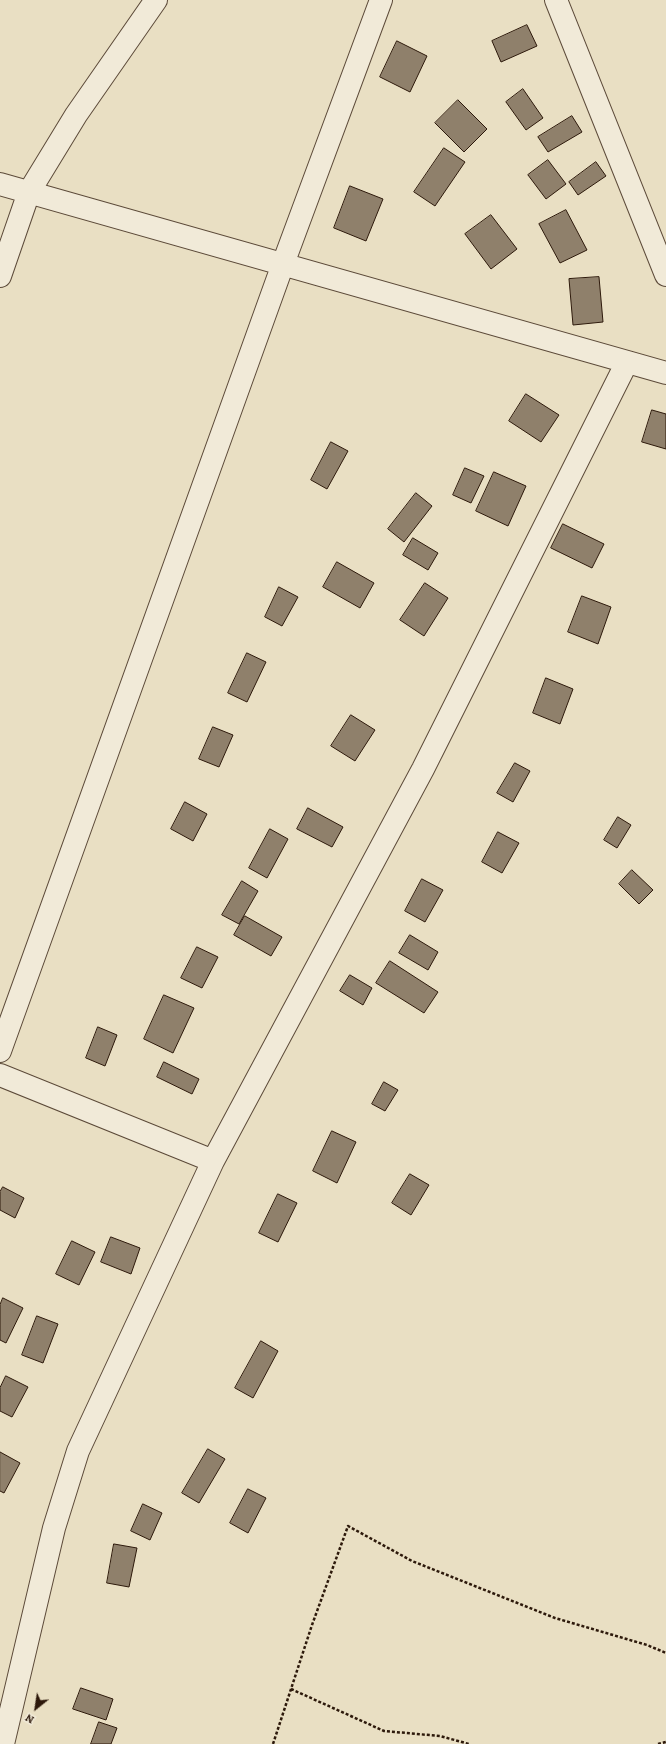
<!DOCTYPE html>
<style>
body{margin:0}
#map{position:relative;width:666px;height:1744px;overflow:hidden;background:#e9dfc3;font-family:Alegreya,serif}
canvas{display:block}
.north{position:absolute;left:16px;top:1688px;width:40px;height:40px;-webkit-text-stroke:3px #f1ead8;paint-order:stroke;rotate:210deg;font-size:11px;font-weight:700;line-height:16px;text-align:center;color:#2d190b}
.north::after{content:'';display:block;margin:auto;width:14px;height:18px;background:#2d190b;clip-path:polygon(50% 0,100% 100%,50% 72%,0 100%)}
</style>
<div id="map">
<canvas width="666" height="1744"></canvas>
<div class="north">N</div>
</div>
<script>
const ctx = document.querySelector('canvas').getContext('2d');
ctx.lineJoin = 'round';
function paint(path, color) { ctx.fillStyle = color; ctx.fill(path, 'evenodd'); }
function stroke(path, color, width, dash) { ctx.strokeStyle = color; ctx.lineWidth = width; ctx.lineCap = dash ? 'butt' : 'round'; ctx.setLineDash(dash || []); ctx.stroke(path); }
const building = new Path2D(`
 M527 25 537 46 501 62 492 41Z
 M397 41 427 56 410 92 380 77Z
 M523 89 543 118 526 130 506 102Z
 M458 100 487 129 464 152 435 123Z
 M572 116 582 132 548 152 538 137Z
 M444 148 465 162 435 206 414 192Z
 M548 160 566 184 546 199 528 175Z
 M596 162 606 176 578 195 569 182Z
 M350 186 383 199 366 241 334 228Z
 M566 210 587 250 560 263 539 224Z
 M491 215 517 249 491 269 465 234Z
 M599 277 603 322 573 325 569 279Z
 M526 394 559 415 541 442 509 421Z
 M652 410 666 414V449L642 442Z
 M331 442 348 451 327 489 311 480Z
 M465 468 484 476 471 503 453 495Z
 M494 472 526 486 508 526 476 511Z
 M416 493 432 506 404 542 388 529Z
 M563 524 604 544 592 568 551 548Z
 M413 538 438 553 428 570 403 555Z
 M337 562 374 583 360 608 323 587Z
 M425 583 448 598 424 636 400 620Z
 M279 587 298 597 282 626 265 617Z
 M582 596 611 607 598 644 568 632Z
 M247 653 266 662 247 702 228 693Z
 M546 678 573 689 560 724 533 713Z
 M351 715 375 730 355 761 331 746Z
 M213 727 233 735 219 767 199 759Z
 M515 763 530 771 513 802 497 793Z
 M185 802 207 814 193 841 171 829Z
 M308 808 343 827 332 847 297 829Z
 M618 817 631 825 617 848 604 840Z
 M270 829 288 839 267 878 249 868Z
 M498 832 519 843 502 873 482 862Z
 M632 870 653 890 639 904 619 884Z
 M422 879 443 890 425 922 405 911Z
 M242 881 258 891 239 924 222 915Z
 M245 916 282 937 271 956 234 935Z
 M410 935 438 952 428 970 399 953Z
 M197 947 218 957 202 988 181 978Z
 M390 961 438 992 424 1013 376 983Z
 M350 975 372 988 363 1005 340 991Z
 M164 995 194 1008 173 1053 144 1039Z
 M98 1027 117 1035 105 1066 86 1058Z
 M164 1062 199 1079 192 1094 157 1077Z
 M384 1082 398 1090 385 1111 372 1104Z
 M332 1131 356 1142 337 1183 313 1171Z
 M410 1174 429 1185 411 1215 392 1203Z
 M3 1187 24 1198 15 1218 0 1210V1192Z
 M278 1194 297 1203 278 1242 259 1233Z
 M111 1237 140 1248 131 1274 101 1262Z
 M72 1241 95 1252 79 1285 56 1274Z
 M3 1298 23 1308 6 1343 0 1340V1305Z
 M37 1316 58 1324 43 1363 22 1355Z
 M261 1341 278 1351 253 1398 235 1388Z
 M6 1376 28 1387 12 1417 0 1411V1388Z
 M208 1449 225 1459 199 1503 182 1493Z
 M0 1452 20 1463 4 1493 0 1491Z
 M248 1489 266 1498 248 1533 230 1523Z
 M143 1504 162 1513 150 1540 131 1531Z
 M114 1544 137 1548 129 1587 107 1583Z
 M81 1688 113 1699 106 1720 73 1709Z
 M99 1722 117 1728 111 1744H91Z`);
const path = new Path2D(`
 M291 1689 384 1731 440 1736 469 1744
 M273 1744 312 1625 348 1526 412 1561 555 1618 647 1645 666 1653
 M658 1744 666 1742`);
const minor = new Path2D(`
 M556 0 666 275
 M0 184 666 373
 M0 276 29 192 76 115 156 0
 M0 1051 283 264 381 0
 M0 1075 213 1161
 M3 1744 54 1528 78 1451 213 1161 423 769 627 362`);
paint(building, '#8f806b');
stroke(building, '#2d190b', 1);
stroke(minor, '#5c4a39', 24);
stroke(path, '#2d190b', 2.5, [3, 2]);
stroke(minor, '#f1ead8', 22);
</script>
